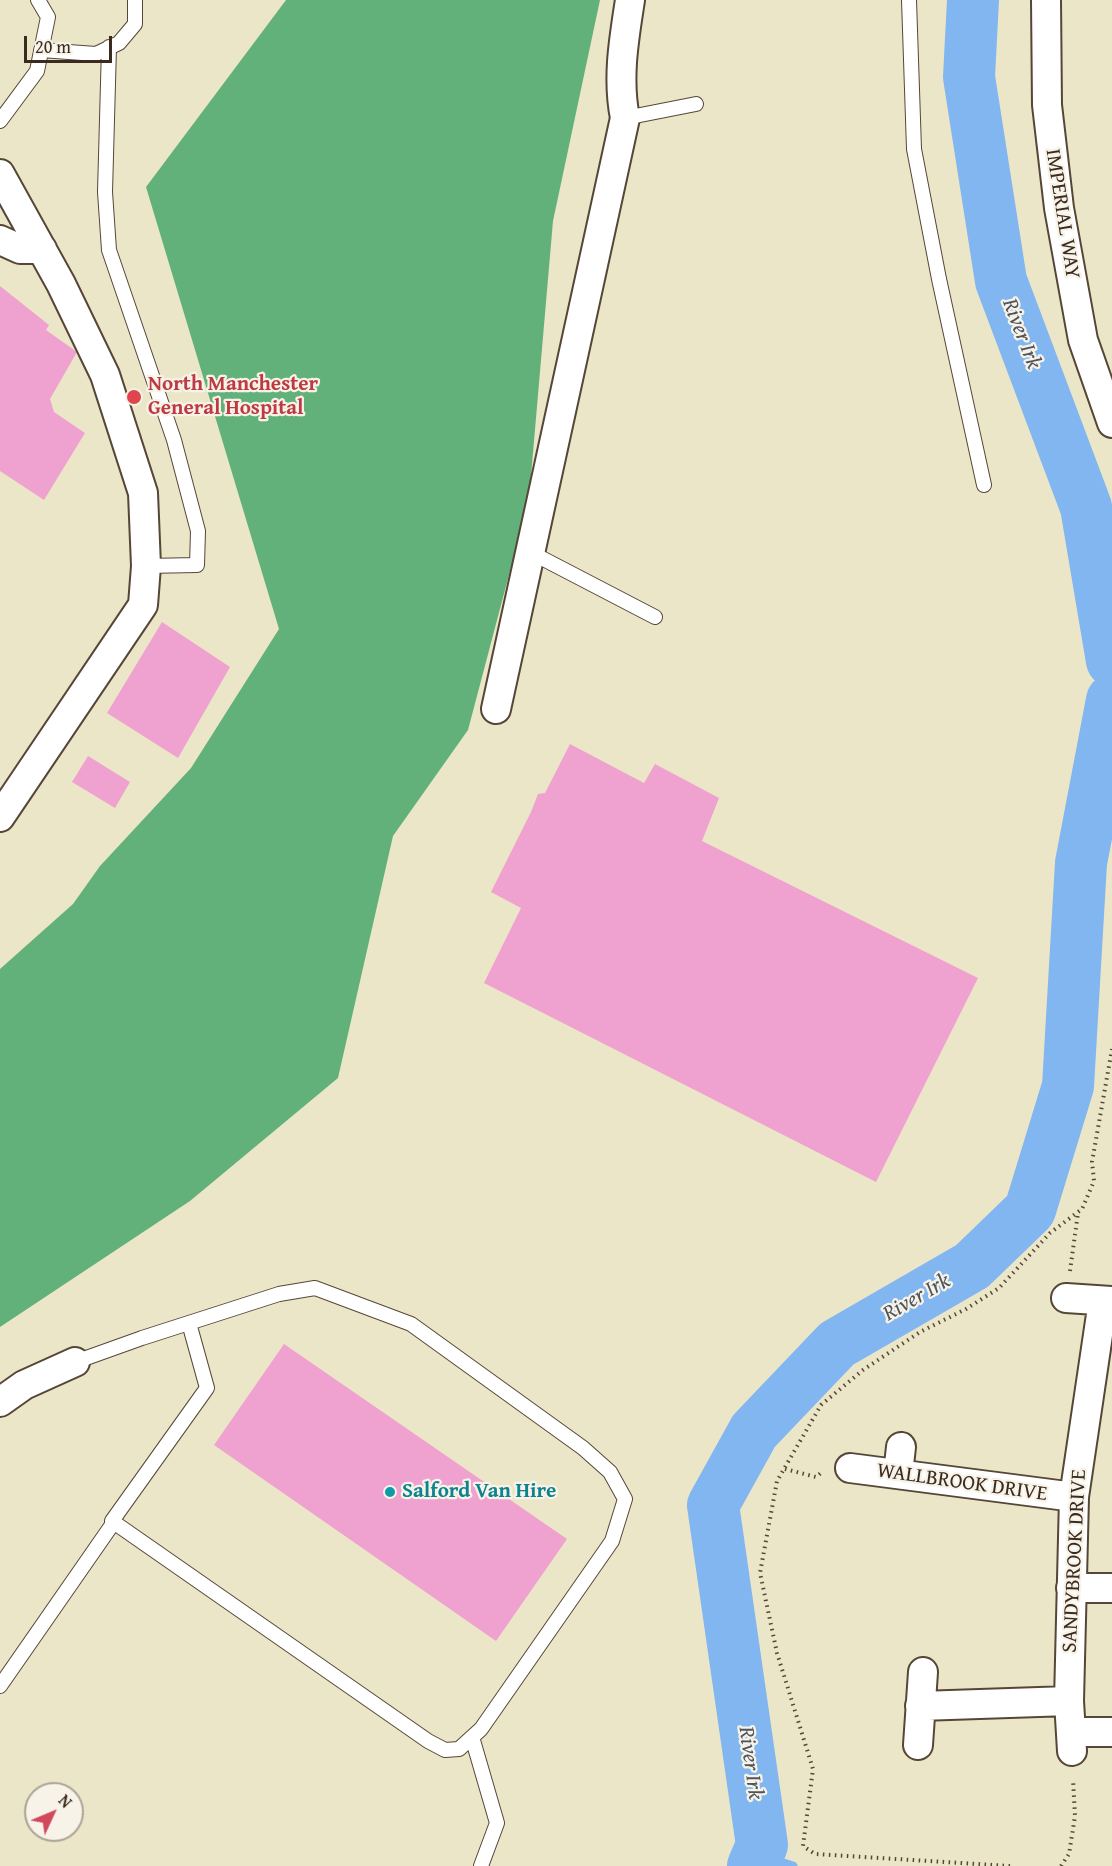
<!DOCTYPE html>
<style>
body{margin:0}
#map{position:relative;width:1112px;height:1866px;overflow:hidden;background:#ece6c8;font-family:"Gentium Book Plus",serif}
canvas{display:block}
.north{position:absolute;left:24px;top:1782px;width:60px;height:60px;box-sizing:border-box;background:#f7f3e8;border:2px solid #aca397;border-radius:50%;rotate:46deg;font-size:16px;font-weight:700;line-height:24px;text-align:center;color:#3b2a1e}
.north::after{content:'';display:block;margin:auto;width:21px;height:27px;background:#d1495b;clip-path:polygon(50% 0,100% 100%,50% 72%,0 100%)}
.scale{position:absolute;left:24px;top:36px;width:88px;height:27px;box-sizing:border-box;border:3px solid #3b2a1e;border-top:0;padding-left:8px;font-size:18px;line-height:21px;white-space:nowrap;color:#3b2a1e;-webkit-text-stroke:4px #f7f3e8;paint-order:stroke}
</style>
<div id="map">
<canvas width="1112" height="1866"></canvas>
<div class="north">N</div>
<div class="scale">20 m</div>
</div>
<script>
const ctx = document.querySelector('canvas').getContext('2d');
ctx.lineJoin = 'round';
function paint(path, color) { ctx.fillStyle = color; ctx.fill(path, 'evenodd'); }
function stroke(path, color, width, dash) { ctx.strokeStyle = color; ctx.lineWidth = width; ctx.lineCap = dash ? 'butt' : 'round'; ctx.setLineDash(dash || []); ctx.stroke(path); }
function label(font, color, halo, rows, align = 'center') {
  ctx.font = font + ' "Gentium Book Plus",serif'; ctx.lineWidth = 4.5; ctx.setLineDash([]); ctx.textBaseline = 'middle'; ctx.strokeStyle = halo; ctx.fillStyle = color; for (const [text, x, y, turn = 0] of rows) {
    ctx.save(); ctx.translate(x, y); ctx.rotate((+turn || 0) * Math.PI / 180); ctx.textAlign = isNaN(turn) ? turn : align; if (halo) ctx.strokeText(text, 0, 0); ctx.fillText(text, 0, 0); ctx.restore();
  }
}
const forest = new Path2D(`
 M286 0H600L553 221 529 499 468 730 393 836 338 1078 190 1201 0 1327V969L73 904 100 866 191 768 279 629 146 187Z`);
const stream = new Path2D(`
 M761 1866 777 1861 793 1866`);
const river = new Path2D(`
 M973 0 969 77 1001 281 1086 507 1112 661
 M753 1866 762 1845 713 1505 754 1431 837 1344 972 1266 1030 1210 1068 1086 1081 863 1112 700`);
const building = new Path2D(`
 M0 286 49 325 46 330 77 352 50 399 54 412 85 433 44 500 0 471Z
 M162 622 230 667 178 758 107 713Z
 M570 744 644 783 655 764 719 798 702 841 978 978 876 1182 484 983 521 908 491 892 531 812 538 794 545 793Z
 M88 756 130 782 115 808 72 782Z
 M284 1344 567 1539 496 1641 214 1445Z`);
const path = new Path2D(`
 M1070 1271 1078 1213
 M785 1469 816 1477 823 1471
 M1010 1866 815 1854 803 1846 813 1769 777 1653 760 1573 777 1481 821 1405 863 1370 920 1332 966 1309 999 1288 1050 1233 1082 1209 1094 1181 1092 1162 1112 1049
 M1061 1866 1069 1854 1075 1816 1073 1779`);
const service = new Path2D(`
 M909 0 914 149 939 279 984 485
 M109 47 105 192 109 250 174 440 198 531 197 565 146 566
 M41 50 96 54 119 43 135 24V0
 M625 118 696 104
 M0 121 37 71 48 17 38 0
 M530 552 655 617
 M75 1362 142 1338 279 1294 315 1288 411 1324 583 1448 610 1472 625 1499 612 1541 481 1729 459 1749 445 1750 428 1741 112 1521 207 1388 189 1323
 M0 1686 114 1522
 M472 1737 497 1823 481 1866`);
const minor = new Path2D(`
 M1046 0 1047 105 1059 208 1083 340 1112 423
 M0 174 61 284 105 375 143 493 146 566 143 605 0 817
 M0 240 20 249H42
 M496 709 625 118C617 78 624 39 630 0
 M1066 1298 1112 1301
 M0 1402 24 1385 75 1362
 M850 1468 1074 1497
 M898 1474 901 1447
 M1071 1588H1112
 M920 1706 1069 1701
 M1071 1732H1112
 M918 1745 923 1672
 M1072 1751 1069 1701 1074 1497 1103 1301`);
const markers = [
 [134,397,8,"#e0444e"],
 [390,1492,6,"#0f9aa8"]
];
const streetNames = [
 ["IMPERIAL WAY",1062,214,81],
 ["WALLBROOK DRIVE",962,1483,8],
 ["SANDYBROOK DRIVE",1075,1561,-87]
];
const healthNames = [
 ["North Manchester",148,385],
 ["General Hospital",148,409]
];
const cultureNames = [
 ["Salford Van Hire",402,1492]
];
const waterNames = [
 ["River Irk",1021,334,69],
 ["River Irk",917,1298,-30],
 ["River Irk",750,1763,82]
];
paint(forest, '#63b17a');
stroke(stream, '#82b6f0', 9);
stroke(river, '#82b6f0', 52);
paint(building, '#efa1cf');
stroke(service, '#564638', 16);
stroke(minor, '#564638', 32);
stroke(path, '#564638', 4, [1.5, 4.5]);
stroke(service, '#fff', 14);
stroke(minor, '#fff', 28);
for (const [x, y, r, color] of markers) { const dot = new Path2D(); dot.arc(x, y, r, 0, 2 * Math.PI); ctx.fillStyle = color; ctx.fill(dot); stroke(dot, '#f7f3e8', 2); }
label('21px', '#3b2a1e', '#f7f3e8', streetNames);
label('bold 21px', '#be3a42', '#f7f3e8', healthNames, 'left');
label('bold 21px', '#0d838f', '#f7f3e8', cultureNames, 'left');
label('italic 22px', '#50545d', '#f7f3e8', waterNames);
</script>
